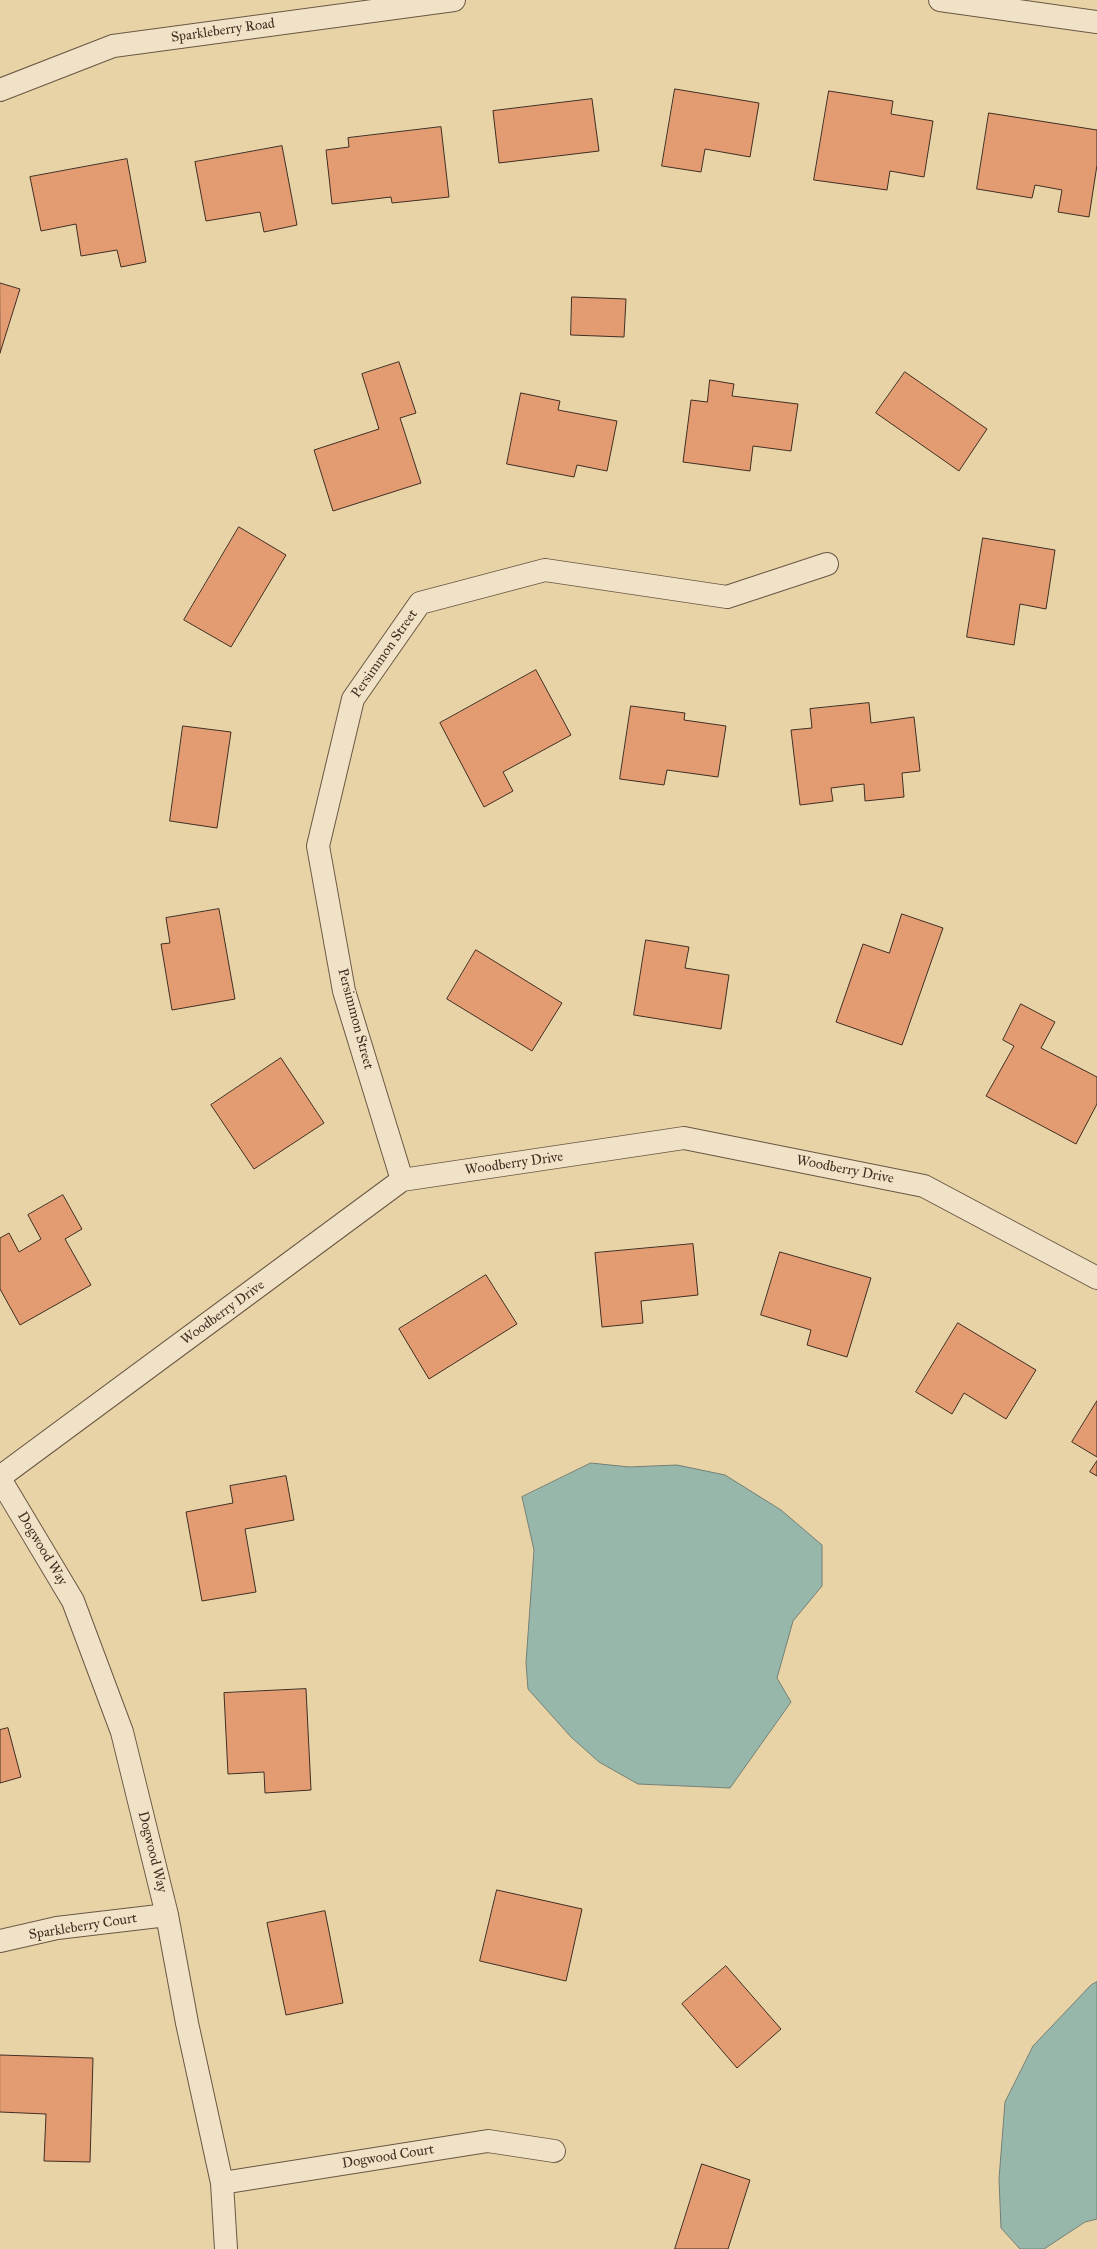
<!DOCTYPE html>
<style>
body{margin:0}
canvas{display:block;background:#e8d3a7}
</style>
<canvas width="1097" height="2249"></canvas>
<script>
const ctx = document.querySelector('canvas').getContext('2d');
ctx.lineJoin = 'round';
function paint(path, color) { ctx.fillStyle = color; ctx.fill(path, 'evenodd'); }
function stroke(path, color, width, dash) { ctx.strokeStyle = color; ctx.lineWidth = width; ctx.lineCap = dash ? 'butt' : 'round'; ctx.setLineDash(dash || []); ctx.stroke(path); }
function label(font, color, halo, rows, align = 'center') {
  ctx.font = font + ' "IM FELL Great Primer",serif'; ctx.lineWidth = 3; ctx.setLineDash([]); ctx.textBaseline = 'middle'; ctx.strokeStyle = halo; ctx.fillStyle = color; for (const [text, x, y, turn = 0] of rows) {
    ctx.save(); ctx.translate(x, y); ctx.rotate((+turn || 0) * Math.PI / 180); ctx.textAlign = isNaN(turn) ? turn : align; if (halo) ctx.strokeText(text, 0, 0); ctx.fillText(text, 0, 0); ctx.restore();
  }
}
const water = new Path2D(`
 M591 1463 629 1467 677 1465 725 1475 781 1510 822 1545V1586L793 1621 777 1678 791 1702 730 1788 638 1784 599 1762 571 1737 528 1689 526 1663 534 1550 522 1497Z
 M1097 1982V2219L1085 2222 1044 2249H1020L1001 2228 999 2179 1005 2102 1033 2046 1091 1985Z`);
const building = new Path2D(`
 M675 89 759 103 750 157 705 149 701 172 662 166Z
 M829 91 893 101 891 114 933 121 924 177 890 171 887 190 814 180Z
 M592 99 599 151 499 163 493 111Z
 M989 113 1097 130V165L1089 217 1058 212 1062 190 1035 185 1032 198 977 189Z
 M441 127 449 197 392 203 391 197 332 204 326 150 349 147 348 138Z
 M282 146 297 225 264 232 260 212 206 221 195 162Z
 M127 159 146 262 121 267 117 250 81 256 76 224 41 231 30 177Z
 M0 283 20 289 0 353Z
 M572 297 626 299 624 337 571 335Z
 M399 362 416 413 400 418 421 483 333 511 314 450 379 429 362 374Z
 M905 372 987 429 959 471 876 413Z
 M710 380 734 384 732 396 798 404 791 451 753 446 750 471 683 462 691 400 707 402Z
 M521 393 560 401 558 410 617 421 607 471 577 465 574 477 507 464Z
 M239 527 286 555 231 647 184 620Z
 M983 538 1055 550 1046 609 1020 604 1014 645 967 637Z
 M536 670 571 735 503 772 513 791 484 807 440 723Z
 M869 703 871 723 914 717 920 771 902 773 904 797 865 801 864 784 831 788 833 801 800 805 791 730 812 728 810 709Z
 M631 706 685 713 684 720 726 726 718 777 667 770 664 785 620 779Z
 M183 726 231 732 217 828 170 821Z
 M219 909 235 999 172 1010 161 944 170 943 166 918Z
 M902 914 943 928 902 1045 836 1022 863 944 889 953Z
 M646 940 689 947 685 968 729 975 721 1029 634 1015Z
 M476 950 562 1003 532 1051 447 999Z
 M1021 1004 1055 1022 1041 1048 1097 1077V1104L1076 1144 986 1096 1014 1046 1003 1040Z
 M281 1058 324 1123 254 1169 211 1105Z
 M63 1195 82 1229 65 1239 91 1285 20 1325 0 1289V1238L9 1233 19 1252 41 1239 28 1215Z
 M693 1244 698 1295 641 1301 643 1323 602 1327 595 1253Z
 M780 1252 871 1278 847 1357 807 1345 811 1330 761 1315Z
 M486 1275 517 1324 429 1379 399 1329Z
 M958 1323 1036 1370 1006 1419 964 1393 952 1414 916 1392Z
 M1097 1401V1457L1072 1442Z
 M1097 1461V1476L1090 1472Z
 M286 1476 294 1520 245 1529 256 1592 202 1601 186 1512 233 1503 230 1486Z
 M306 1689 311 1790 265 1793 264 1772 228 1774 224 1693Z
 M8 1728 21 1777 0 1783V1730Z
 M497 1890 582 1909 566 1981 480 1961Z
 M325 1911 343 2003 286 2015 267 1923Z
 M726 1966 781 2029 737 2068 682 2004Z
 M0 2055 93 2058 90 2162 44 2161 46 2114 0 2112Z
 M702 2164 750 2180 728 2249H675Z`);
const street = new Path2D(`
 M940 0 1097 22
 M0 90 113 46 454 0
 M402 1180 344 991 318 846 353 699 420 603 545 570 727 597 827 564
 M0 1477 402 1180 684 1138 924 1186 1097 1278
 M0 1479 73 1601 122 1732 167 1915 187 2023 222 2183 226 2249
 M0 1941 57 1928 167 1915
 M222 2183 488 2141 554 2151`);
const streetNames = [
 ["Sparkleberry Road",223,31,-8],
 ["Persimmon Street",385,654,-55],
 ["Persimmon Street",355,1019,75],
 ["Woodberry Drive",514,1164,-8],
 ["Woodberry Drive",845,1170,11],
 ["Woodberry Drive",223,1313,-36],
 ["Dogwood Way",42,1549,59],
 ["Dogwood Way",152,1852,76],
 ["Sparkleberry Court",83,1927,-9],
 ["Dogwood Court",388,2157,-9]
];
paint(water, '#97b7ab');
stroke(water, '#748075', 1);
paint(building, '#e39c71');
stroke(building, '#402e23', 1);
stroke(street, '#6a5744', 24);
stroke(street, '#f0e2c6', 22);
label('14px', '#402e23', '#f0e2c6', streetNames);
</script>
